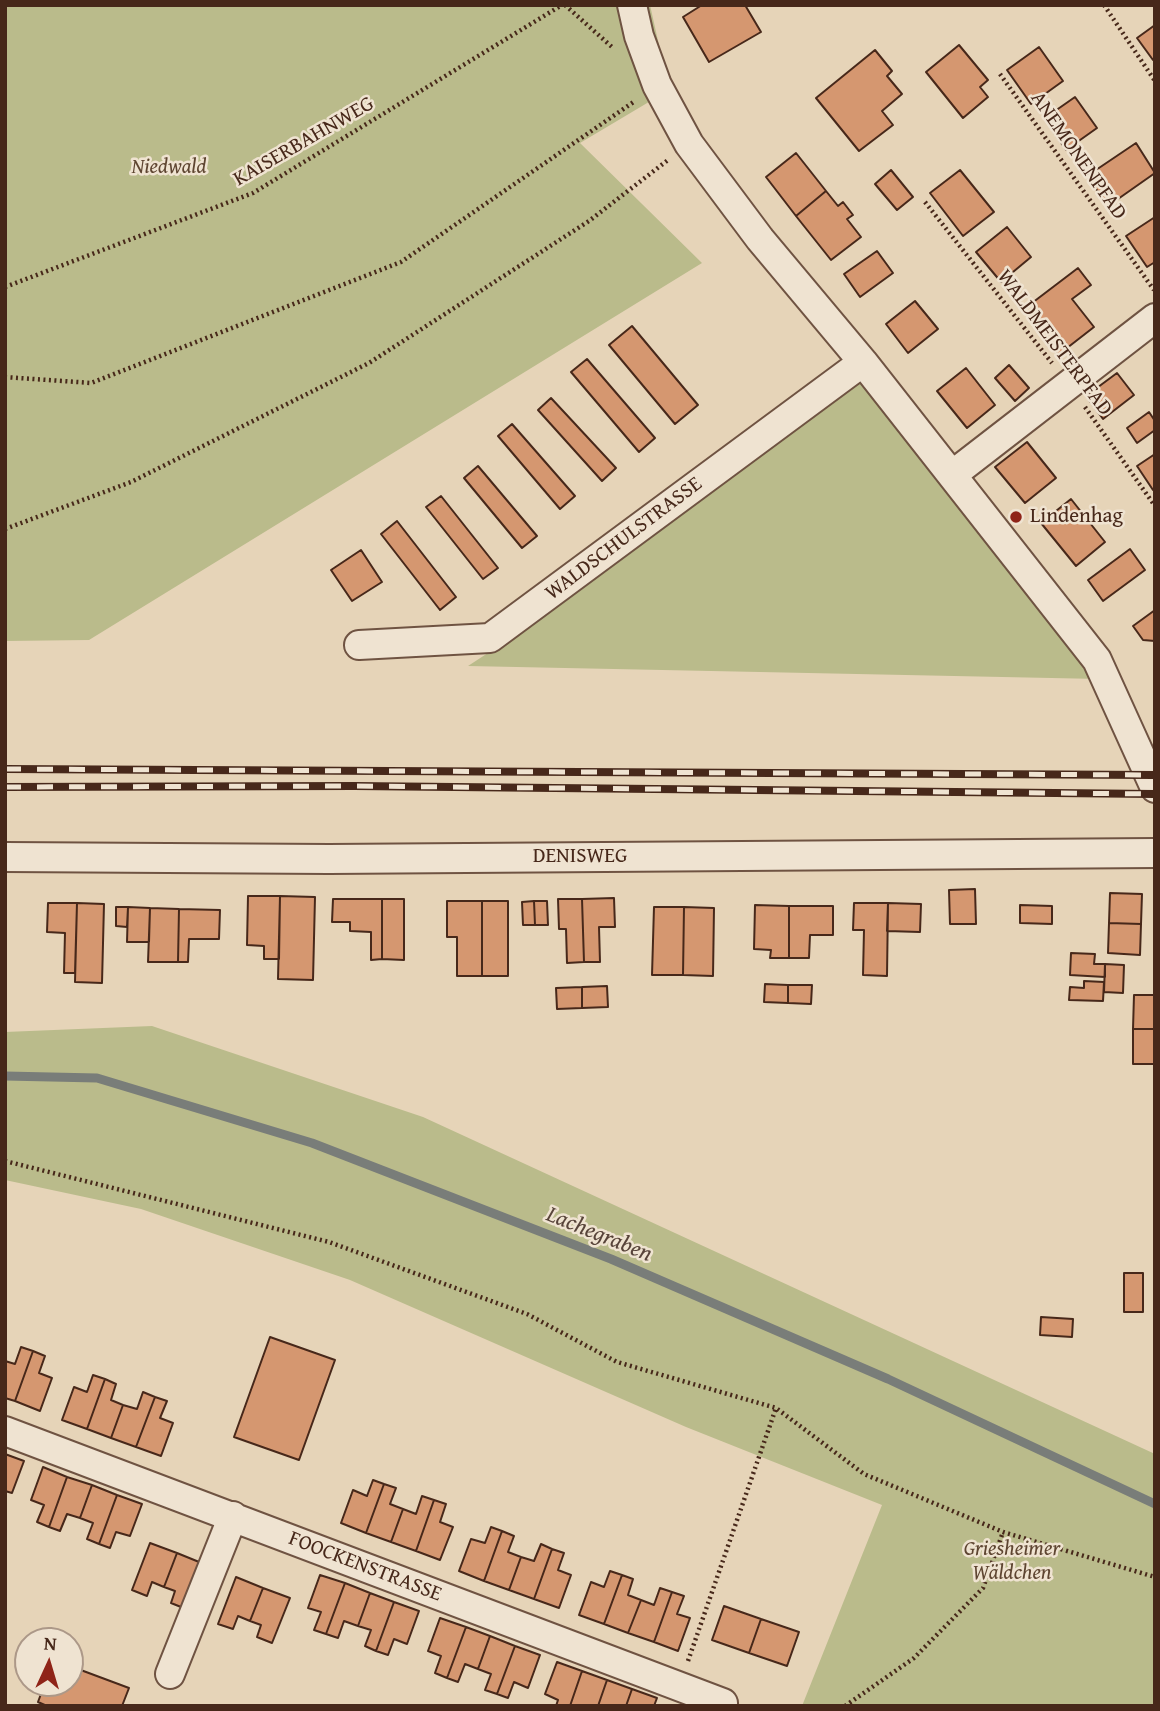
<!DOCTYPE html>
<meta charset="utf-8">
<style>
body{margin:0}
#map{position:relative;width:1160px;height:1711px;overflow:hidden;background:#e6d4b8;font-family:"Gentium Book Plus",serif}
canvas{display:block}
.frame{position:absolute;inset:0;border:7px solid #47281a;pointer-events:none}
.north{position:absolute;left:14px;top:1627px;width:70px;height:70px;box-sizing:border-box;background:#efe3d1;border:2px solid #ac9888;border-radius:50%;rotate:4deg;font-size:19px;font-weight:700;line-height:28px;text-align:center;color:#47281a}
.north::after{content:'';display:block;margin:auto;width:24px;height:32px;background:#8f2418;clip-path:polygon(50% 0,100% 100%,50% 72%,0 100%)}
</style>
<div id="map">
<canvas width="1160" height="1711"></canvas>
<div class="frame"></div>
<div class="north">N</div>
</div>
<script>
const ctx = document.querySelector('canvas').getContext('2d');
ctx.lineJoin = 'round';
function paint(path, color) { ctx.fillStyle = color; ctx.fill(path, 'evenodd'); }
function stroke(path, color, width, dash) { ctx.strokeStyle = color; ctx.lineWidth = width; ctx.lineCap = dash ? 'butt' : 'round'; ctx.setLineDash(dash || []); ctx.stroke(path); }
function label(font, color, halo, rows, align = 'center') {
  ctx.font = font + ' "Gentium Book Plus",serif'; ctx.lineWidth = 5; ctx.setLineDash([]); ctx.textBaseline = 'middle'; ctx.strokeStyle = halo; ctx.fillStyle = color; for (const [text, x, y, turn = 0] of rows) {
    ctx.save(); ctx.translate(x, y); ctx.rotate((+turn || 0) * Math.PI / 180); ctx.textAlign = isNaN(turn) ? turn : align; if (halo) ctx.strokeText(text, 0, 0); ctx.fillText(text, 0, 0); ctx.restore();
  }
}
const green = new Path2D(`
 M5 5H650L669 90 580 143 702 263 89 640 5 641Z
 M863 378 1100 679 468 666 517 634Z
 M152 1026 423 1117 1155 1454V1706H802L882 1505 686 1427 350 1280 141 1209 5 1180V1032Z`);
const stream = new Path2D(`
 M5 1076 97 1078 312 1143 611 1259 888 1379 1155 1504`);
const building = new Path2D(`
 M702 5H745L761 32 709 62 683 17Z
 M1155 25V59L1153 60 1137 38Z
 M959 45 988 80 980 87 988 97 963 118 926 72Z
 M1039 47 1063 81 1031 104 1007 70Z
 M875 50 892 71 887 76 902 94 882 111 893 125 859 151 816 98Z
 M1075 97 1097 128 1066 150 1050 127 1061 120 1055 111Z
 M1136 143 1155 173 1108 206 1087 176Z
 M796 153 826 191 796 216 766 177Z
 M891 170 913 197 897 210 875 184Z
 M960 170 994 212 963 236 930 193Z
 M826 191 838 206 843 202 853 215 847 219 861 237 831 260 796 216Z
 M1155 217V262L1147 267 1126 236Z
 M1007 227 1031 257 1001 282 976 252Z
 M877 251 893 273 860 297 844 274Z
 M1078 268 1091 285 1072 299 1094 327 1058 355 1028 317 1037 310 1032 303Z
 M915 301 938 329 908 353 886 324Z
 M632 326 698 405 675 424 609 345Z
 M587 359 655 438 639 452 571 372Z
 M1009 365 1029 388 1015 401 995 378Z
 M966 368 995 405 967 428 937 391Z
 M1117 373 1134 395 1103 419 1086 396Z
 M551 398 616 468 602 481 538 410Z
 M1149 412 1155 421V430L1137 443 1127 428Z
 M512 424 575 496 560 509 498 436Z
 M1027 442 1056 478 1025 503 995 467Z
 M1155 454V489L1153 490 1137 466Z
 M478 466 537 536 522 548 464 478Z
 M441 496 498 568 483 579 426 507Z
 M1071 499 1105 542 1076 566 1041 523Z
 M397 521 456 597 440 610 381 534Z
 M1130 549 1145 570 1103 601 1088 580Z
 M361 550 382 582 352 601 331 570Z
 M1155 610V641L1143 640 1133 626Z
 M975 889 976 924H950L949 890Z
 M1110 893 1142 894 1141 924 1109 923Z
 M248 896H280L279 959H264V946L247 945Z
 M280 896 315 897 313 980 278 979Z
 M614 898 615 927H599L600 962H584L582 899Z
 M333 899H382V959L371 960V932L350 931V922H332Z
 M382 899H404V960L382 959Z
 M558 899H582L584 962 567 963 566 929H559Z
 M447 901H482V976H457V937H447Z
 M482 901H508V976H482Z
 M534 901H547L548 925H535Z
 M534 901 535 925H523L522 902Z
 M48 903H77L75 973H64L65 933 47 932Z
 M77 903 104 904 102 983 75 982Z
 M854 903H888L887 976 863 975 864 930H853Z
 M888 903 921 904 920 932 887 931Z
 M755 905 789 906V958H770L771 950 754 949Z
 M1020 905 1052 906V924L1020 923Z
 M789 906H833V935H810L809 958H789Z
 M116 907H128L127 927 116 926Z
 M128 907 150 908 149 942H127Z
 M654 907H684L683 975H652Z
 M684 907 714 908 713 976 683 975Z
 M150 908 179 909 178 962H148Z
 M179 909 220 910 219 939H189L188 962H178Z
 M1109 923 1141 924 1140 955 1108 953Z
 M1071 953 1095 954 1094 964H1105V977L1070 975Z
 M1105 964 1124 965 1123 993 1104 992Z
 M1084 981 1104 982 1103 1001 1069 1000 1070 987 1084 988Z
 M765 984 788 985V1003L764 1002Z
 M788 985H812L811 1004 788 1003Z
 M607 986 608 1007 582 1008V987Z
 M582 987V1008L557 1009 556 988Z
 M1134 995H1155V1029H1133Z
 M1133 1029H1155V1064H1133Z
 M1124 1273H1143V1312H1124Z
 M1041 1317 1073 1319 1072 1337 1040 1335Z
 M270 1337 335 1360 299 1460 234 1437Z
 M21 1347 33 1351 15 1401 5 1398V1361L15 1364Z
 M33 1351 45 1356 39 1373 52 1378 40 1411 15 1401Z
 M93 1375 105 1379 87 1429 62 1420 74 1387 87 1392Z
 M105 1379 116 1384 111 1400 123 1405 111 1438 87 1429Z
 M143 1392 155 1397 136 1447 111 1438 123 1405 137 1409Z
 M155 1397 167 1401 160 1418 173 1423 161 1456 136 1447Z
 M5 1454 24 1461 12 1493 5 1491Z
 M43 1467 67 1477 49 1527 37 1522 44 1505 31 1500Z
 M67 1477 92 1485 80 1518 67 1514 60 1531 49 1527Z
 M373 1480 384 1484 366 1533 341 1523 353 1490 367 1496Z
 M384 1484 396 1488 390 1504 403 1509 391 1542 366 1533Z
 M92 1485 117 1495 99 1544 87 1539 93 1523 80 1518Z
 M117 1495 142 1504 130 1536 116 1532 110 1548 99 1544Z
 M422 1496 434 1500 416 1551 391 1542 403 1509 416 1514Z
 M434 1500 446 1504 440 1522 453 1527 440 1560 416 1551Z
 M491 1527 502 1531 484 1581 459 1571 471 1539 485 1543Z
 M502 1531 514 1536 508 1552 521 1557 509 1590 484 1581Z
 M150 1543 177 1553 164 1587 152 1582 147 1596 132 1590Z
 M541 1544 552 1549 534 1599 509 1590 521 1557 534 1561Z
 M552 1549 564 1553 558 1570 571 1575 559 1608 534 1599Z
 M177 1553 204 1564 186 1609 171 1603 175 1591 164 1587Z
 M610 1571 622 1575 604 1624 579 1615 591 1582 604 1587Z
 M320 1575 345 1583 326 1634 314 1630 321 1612 308 1608Z
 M622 1575 633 1579 628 1595 641 1600 628 1633 604 1624Z
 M236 1577 263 1588 250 1621 238 1616 233 1629 218 1624Z
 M345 1583 370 1593 358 1626 344 1621 338 1638 326 1634Z
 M263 1588 290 1598 272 1643 257 1637 261 1625 250 1621Z
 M660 1588 672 1592 654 1642 628 1633 641 1600 654 1605Z
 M672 1592 684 1596 677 1614 690 1618 678 1651 654 1642Z
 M370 1593 394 1602 376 1651 365 1646 371 1630 358 1626Z
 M394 1602 419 1611 407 1644 394 1639 388 1655 376 1651Z
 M724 1606 761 1619 749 1653 712 1640Z
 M440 1618 466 1627 447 1678 435 1673 441 1656 428 1651Z
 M761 1619 799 1632 787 1666 749 1653Z
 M466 1627 490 1636 478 1669 465 1664 458 1682 447 1678Z
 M490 1636 515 1646 497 1694 485 1690 491 1674 478 1669Z
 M515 1646 540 1655 528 1688 514 1682 508 1698 497 1694Z
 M557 1662 582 1671 570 1706H556L558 1700 545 1694Z
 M70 1666 129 1688 122 1706H47L38 1702 45 1683H70Z
 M582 1671 607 1680 598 1706H570Z
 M607 1680 632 1689 626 1706H598Z
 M632 1689 657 1698 654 1706H626Z`);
const path = new Path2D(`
 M565 5 612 47
 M1104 5 1155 81
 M1000 74 1154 290
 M925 202 1052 363
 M5 287 253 193 562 5
 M5 377 91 383 401 262 635 101
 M1085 407 1155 506
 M5 529 131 482 369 363 589 221 668 160
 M5 1161 329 1242 527 1314 617 1362 776 1408 864 1474 1003 1532 1155 1577
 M688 1661 776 1408
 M845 1706 914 1658 983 1588 1003 1532`);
const minor = new Path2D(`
 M632 5 639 36 657 85 689 144 760 239 863 362 1097 660 1155 788
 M952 475 1155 318
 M359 645 490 638 863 362
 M5 857 329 859 1155 853
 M5 1431 723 1703 722 1706
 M170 1674 233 1516`);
const rail = new Path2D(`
 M5 769 1155 775
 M5 787 354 786 1155 794`);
const markers = [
 [1016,517,7,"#8f2418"]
];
const streetNames = [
 ["KAISERBAHNWEG",304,142,-30],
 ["ANEMONENPFAD",1078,156,55],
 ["WALDMEISTERPFAD",1054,343,53],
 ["WALDSCHULSTRASSE",624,539,-37],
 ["DENISWEG",580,857],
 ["FOOCKENSTRASSE",365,1567,21]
];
const parkNames = [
 ["Niedwald",169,168],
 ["Griesheimer",1012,1550],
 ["Wäldchen",1012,1574]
];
const poiNames = [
 ["Lindenhag",1030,517]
];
const waterNames = [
 ["Lachegraben",599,1235,22]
];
paint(green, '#babb8b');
stroke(stream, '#797d79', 9);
paint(building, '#d59770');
stroke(building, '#47281a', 2);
stroke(minor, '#6f5342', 32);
stroke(path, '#47281a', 4.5, [2, 3.5]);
stroke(minor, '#efe3d1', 28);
stroke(rail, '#47281a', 8);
stroke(rail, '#efe3d1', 5, [16]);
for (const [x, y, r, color] of markers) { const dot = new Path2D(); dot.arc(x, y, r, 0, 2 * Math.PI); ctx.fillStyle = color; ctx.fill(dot); stroke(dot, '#efe3d1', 2.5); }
label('21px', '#47281a', '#efe3d1', streetNames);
label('italic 21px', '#5e4531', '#efe3d1', parkNames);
label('21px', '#47281a', '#efe3d1', poiNames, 'left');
label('italic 23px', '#58443a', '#efe3d1', waterNames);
</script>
